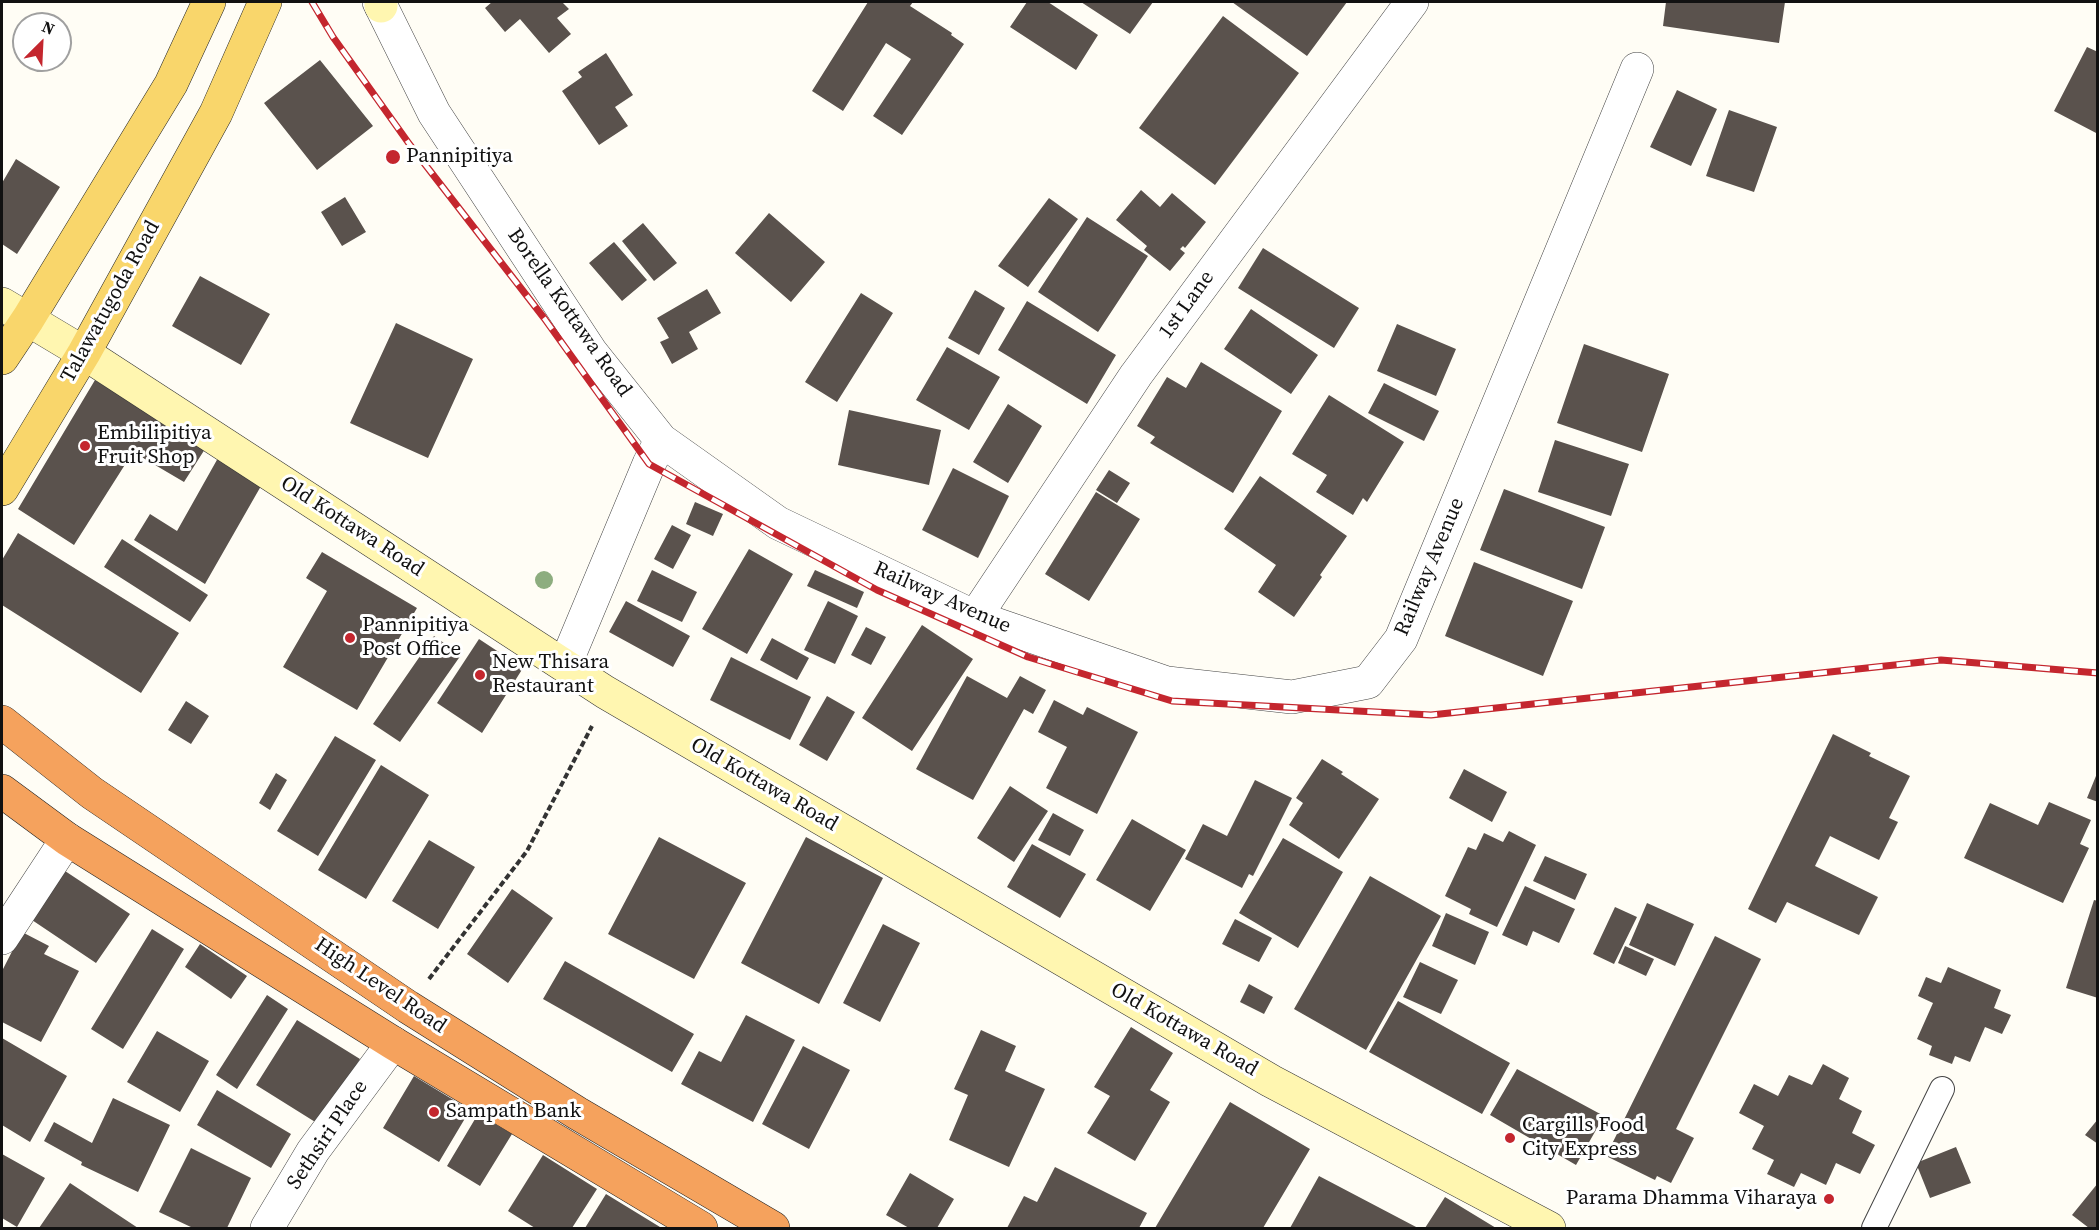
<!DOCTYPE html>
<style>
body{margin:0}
#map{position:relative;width:2099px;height:1230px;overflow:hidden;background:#fffdf5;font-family:"Source Serif 4",serif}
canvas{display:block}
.frame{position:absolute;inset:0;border:3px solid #111;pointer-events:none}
.north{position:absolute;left:12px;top:12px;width:60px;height:60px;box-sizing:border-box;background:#fff;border:2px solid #a0a0a0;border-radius:50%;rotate:24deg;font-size:16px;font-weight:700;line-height:24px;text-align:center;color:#111}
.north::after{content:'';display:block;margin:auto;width:21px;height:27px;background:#c4262e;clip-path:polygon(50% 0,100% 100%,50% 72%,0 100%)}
</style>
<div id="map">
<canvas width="2099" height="1230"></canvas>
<div class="frame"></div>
<div class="north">N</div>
</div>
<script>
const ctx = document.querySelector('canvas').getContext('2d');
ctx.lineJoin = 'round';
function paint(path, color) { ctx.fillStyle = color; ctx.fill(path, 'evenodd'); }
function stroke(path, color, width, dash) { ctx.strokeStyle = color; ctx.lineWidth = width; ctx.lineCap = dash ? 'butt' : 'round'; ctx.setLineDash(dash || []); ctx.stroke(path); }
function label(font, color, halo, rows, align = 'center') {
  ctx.font = font + ' "Source Serif 4",serif'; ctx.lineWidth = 6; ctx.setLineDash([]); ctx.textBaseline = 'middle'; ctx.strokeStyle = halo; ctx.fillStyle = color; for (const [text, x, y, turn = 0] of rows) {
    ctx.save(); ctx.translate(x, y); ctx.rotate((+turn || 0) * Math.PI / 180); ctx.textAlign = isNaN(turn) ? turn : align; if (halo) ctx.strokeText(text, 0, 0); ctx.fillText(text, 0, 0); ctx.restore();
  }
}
const building = new Path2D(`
 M492 2H562L569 9 557 18 571 34 549 53 520 19 505 32 485 8Z
 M868 2H913L910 6 952 33 951 35 964 44 902 135 873 116 911 59 886 43 843 111 812 91Z
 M1027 2H1048L1098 35 1076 70 1010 27Z
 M1081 2H1153L1130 34Z
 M1232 2H1347L1307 56Z
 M1666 2H1785L1779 43 1663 26Z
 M1223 16 1299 73 1215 185 1139 128Z
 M2087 47 2098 52V134L2054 111Z
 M606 53 633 95 615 107 628 126 599 145 562 91 582 77 578 72Z
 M320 60 373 126 317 170 264 103Z
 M1677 90 1717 109 1691 166 1650 147Z
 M1729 110 1777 127 1754 192 1706 176Z
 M16 159 60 187 17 254 2 244V183Z
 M1141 190 1160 207 1172 193 1206 222 1185 248 1183 246 1180 249 1185 253 1170 271 1144 250 1147 246 1116 220Z
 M345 197 366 232 342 246 321 212Z
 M1049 198 1078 219 1028 287 998 266Z
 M769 213 825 262 791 302 735 253Z
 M1087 217 1148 256 1098 332 1038 292Z
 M643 223 677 263 654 281 622 241Z
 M614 242 647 280 622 301 589 263Z
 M1263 248 1359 308 1334 348 1238 288Z
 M200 276 270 314 241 365 172 326Z
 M707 289 721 313 689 332 698 349 672 364 660 342 669 338 657 318Z
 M975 290 1005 308 979 355 948 338Z
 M861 293 893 313 837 402 805 382Z
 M1027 301 1116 355 1087 404 998 350Z
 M1251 309 1318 355 1291 394 1224 349Z
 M396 323 473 359 428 458 350 423Z
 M1397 324 1456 349 1436 396 1377 371Z
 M1584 344 1669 374 1642 452 1557 423Z
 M947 347 1000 377 969 430 916 400Z
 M1201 362 1282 411 1233 493 1150 443 1155 437 1137 426 1167 377 1186 388Z
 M95 380 205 449 184 482 133 452 74 545 18 509Z
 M1384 383 1439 411 1424 441 1368 413Z
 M1329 395 1404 442 1367 502 1363 498 1353 515 1316 492 1327 475 1292 454Z
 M1008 404 1042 426 1008 483 973 462Z
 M849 410 941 430 929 485 838 465Z
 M1555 440 1629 464 1611 516 1538 492Z
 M218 458 261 486 205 584 134 540 150 514 177 531Z
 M953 468 1009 496 978 558 922 530Z
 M1109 470 1130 483 1117 503 1096 490Z
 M1260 476 1347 536 1320 575 1322 577 1294 617 1258 592 1276 565 1224 529Z
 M1504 489 1605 527 1582 589 1480 550Z
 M1096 492 1140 519 1089 601 1045 574Z
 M695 502 723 514 713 536 686 524Z
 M672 525 691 535 673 569 654 559Z
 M18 533 179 633 141 693 2 605V560Z
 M122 539 208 595 190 622 104 567Z
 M749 549 793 574 747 654 702 629Z
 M322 552 417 608 357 710 283 667 327 591 306 578Z
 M1474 562 1573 601 1543 676 1445 636Z
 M652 570 697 592 682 622 637 601Z
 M815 570 864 592 857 608 807 586Z
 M626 601 690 636 673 667 609 632Z
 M828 601 858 616 835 664 804 650Z
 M922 625 973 659 912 751 862 718Z
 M866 627 886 637 871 665 851 655Z
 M434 636 461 655 400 742 373 724Z
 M772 638 809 658 797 680 760 660Z
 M479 639 523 668 482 733 437 703Z
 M731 657 811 697 790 740 710 700Z
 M967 676 1007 698 1020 676 1046 690 1033 714 1024 709 973 800 916 769Z
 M827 696 855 712 827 761 799 745Z
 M1054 700 1083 715 1087 707 1138 732 1097 814 1046 788 1067 747 1038 732Z
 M186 701 209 716 191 744 168 730Z
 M1833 734 1871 753 1869 756 1910 776 1889 818 1898 822 1879 860 1830 836 1815 866 1878 897 1859 935 1787 902 1776 923 1748 909Z
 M335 736 376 760 318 856 277 831Z
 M1322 759 1343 772 1341 774 1379 799 1339 859 1289 825 1303 803 1296 798Z
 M381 765 429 795 366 899 318 870Z
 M1464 769 1507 792 1492 822 1449 798Z
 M2098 771V802L2087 798Z
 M276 773 287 780 270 810 259 803Z
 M1255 780 1292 798 1253 876 1249 874 1242 888 1185 859 1203 824 1227 836Z
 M1010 786 1048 811 1014 862 977 838Z
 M2049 802 2091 820 2080 844 2089 848 2063 903 1964 858 1990 803 2038 825Z
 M1053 813 1084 830 1070 856 1038 840Z
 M1132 819 1186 850 1150 911 1096 880Z
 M1509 831 1536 845 1497 927 1469 914 1471 909 1445 896 1468 847 1476 850 1484 833 1503 842Z
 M659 837 746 883 694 979 608 934Z
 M806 837 883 878 819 1004 741 963Z
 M1283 838 1343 872 1298 948 1239 913Z
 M429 840 475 867 438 929 392 901Z
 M1032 844 1086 874 1060 918 1007 887Z
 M1545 856 1587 874 1575 900 1533 881Z
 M62 869 130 914 96 963 29 918Z
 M1370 876 1441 916 1366 1050 1294 1009Z
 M1525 886 1575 909 1559 943 1533 931 1527 946 1502 935Z
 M512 889 553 918 508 983 467 954Z
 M2094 900 2098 901V998L2066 988Z
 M1647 903 1694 924 1675 966 1629 945Z
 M1615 907 1637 917 1614 964 1593 954Z
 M1446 913 1489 932 1475 965 1432 946Z
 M1235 919 1272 938 1259 962 1222 944Z
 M883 924 920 943 880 1022 843 1003Z
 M152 929 184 949 123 1049 91 1029Z
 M22 932 49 946 44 954 79 971 41 1042 2 1022V971Z
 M1715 936 1761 959 1676 1129 1694 1138 1671 1183 1657 1176 1655 1180 1606 1156Z
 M200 944 247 976 231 999 185 967Z
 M1625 946 1654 959 1646 976 1618 963Z
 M565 961 694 1034 672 1072 543 999Z
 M1420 962 1458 980 1441 1014 1403 997Z
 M1948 967 2001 990 1994 1008 2011 1015 2002 1034 1985 1027 1970 1062 1955 1056 1952 1064 1929 1055 1932 1046 1917 1039 1933 1003 1918 996 1926 977 1941 983Z
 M1249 984 1273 997 1264 1014 1240 1002Z
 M267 995 288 1009 237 1089 216 1075Z
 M1398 1001 1510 1063 1482 1114 1369 1052Z
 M746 1015 795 1040 753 1122 681 1084 699 1051 721 1062Z
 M297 1020 360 1059 320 1125 256 1085Z
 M1131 1027 1173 1053 1150 1090 1170 1102 1135 1161 1087 1133 1110 1096 1094 1087Z
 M981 1030 1016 1046 1005 1071 1045 1089 1009 1167 949 1140 968 1095 954 1089Z
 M157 1031 209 1061 180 1112 127 1082Z
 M2 1038 67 1076 30 1142 2 1125Z
 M803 1046 850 1070 809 1149 762 1124Z
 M1823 1064 1849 1078 1839 1099 1862 1111 1852 1133 1875 1145 1860 1174 1836 1163 1826 1185 1801 1173 1794 1187 1767 1174 1774 1160 1752 1149 1764 1126 1739 1113 1754 1084 1778 1096 1789 1075 1812 1085Z
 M1517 1069 1604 1116 1576 1165 1490 1115Z
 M414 1076 470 1110 439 1162 383 1128Z
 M217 1090 291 1134 271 1168 197 1125Z
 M113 1098 170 1125 138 1192 81 1165 82 1162 44 1141 54 1122 92 1143Z
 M1230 1102 1310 1149 1263 1228H1155Z
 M478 1114 512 1134 480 1186 447 1166Z
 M2098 1119V1144L2085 1135Z
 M1956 1147 1971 1183 1930 1198 1916 1163Z
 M191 1148 251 1178 227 1228H193L159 1212Z
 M2 1154 45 1178 17 1227 2 1218Z
 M543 1155 597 1189 572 1228H535L508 1211Z
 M1055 1167 1147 1213 1139 1228H1007L1024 1196 1037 1202Z
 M910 1173 954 1199 937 1228H909L886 1215Z
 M1319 1176 1418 1228H1290Z
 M70 1183 138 1228H39Z
 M2098 1183V1228H2089L2072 1215Z
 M606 1194 660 1227 659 1228H585Z
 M1445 1197 1496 1228H1425Z`);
const path = new Path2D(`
 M429 979 527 851 592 726`);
const lane = new Path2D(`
 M1874 1228 1942 1089`);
const street = new Path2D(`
 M379 2 434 113 591 352 661 440 649 464 565 665
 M661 440 778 523 975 617 1167 683 1292 697 1368 682 1401 639 1637 69
 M975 617 1136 375 1412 2
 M2 938 67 839
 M267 1228 313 1151 393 1043`);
const secondary = new Path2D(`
 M381 2V6
 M2 304 84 353 605 692 1271 1081 1549 1228`);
const primary = new Path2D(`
 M2 358 28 319 171 84 209 2
 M2 489 84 353 216 113 265 2`);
const highway = new Path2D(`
 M2 722 92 793 408 1007 577 1113 773 1228
 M2 791 67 839 393 1043 701 1228`);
const rail = new Path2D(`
 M312 2 333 37 410 145 544 318 649 464 877 590 1028 657 1172 701 1431 715 1941 660 2098 673`);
const trees = [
 [544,580]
];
const markers = [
 [393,157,8,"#c4262e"],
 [85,446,6,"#c4262e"],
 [350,638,6,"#c4262e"],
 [480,675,6,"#c4262e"],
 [434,1112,6,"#c4262e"],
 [1510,1138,6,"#c4262e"],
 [1829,1199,6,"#c4262e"]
];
const poiNames = [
 ["Pannipitiya",406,157],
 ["Embilipitiya",97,434],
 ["Fruit Shop",97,458],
 ["Pannipitiya",362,626],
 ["Post Office",362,650],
 ["New Thisara",492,663],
 ["Restaurant",492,687],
 ["Sampath Bank",446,1112],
 ["Cargills Food",1522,1126],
 ["City Express",1522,1150],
 ["Parama Dhamma Viharaya",1817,1199,"right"]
];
const streetNames = [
 ["Talawatugoda Road",111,302,-61],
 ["1st Lane",1187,305,-54],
 ["Borella Kottawa Road",569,313,55],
 ["Old Kottawa Road",352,527,33],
 ["Railway Avenue",1430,567,-67],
 ["Railway Avenue",942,598,24],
 ["Old Kottawa Road",764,785,30],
 ["High Level Road",380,986,34],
 ["Old Kottawa Road",1184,1030,30],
 ["Sethsiri Place",328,1135,-56]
];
paint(building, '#5a524d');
stroke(lane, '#444', 26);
stroke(street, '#444', 34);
stroke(secondary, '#333', 34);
stroke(primary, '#222', 34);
stroke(highway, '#222', 34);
stroke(path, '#333', 4, [6, 3]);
stroke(lane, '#fff', 24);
stroke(street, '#fff', 33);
stroke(secondary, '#fff6b0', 33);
stroke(primary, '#f9d66b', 33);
stroke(highway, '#f5a25d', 33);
stroke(rail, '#c4262e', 7);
stroke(rail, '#fff', 4.5, [14]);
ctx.fillStyle = '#8dad7f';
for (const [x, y] of trees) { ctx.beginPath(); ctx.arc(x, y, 9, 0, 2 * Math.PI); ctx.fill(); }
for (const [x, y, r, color] of markers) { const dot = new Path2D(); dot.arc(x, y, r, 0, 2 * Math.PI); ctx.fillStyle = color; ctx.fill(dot); stroke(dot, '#fff', 2); }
label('21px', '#111', '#fff', poiNames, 'left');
label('21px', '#111', '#fff', streetNames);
</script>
